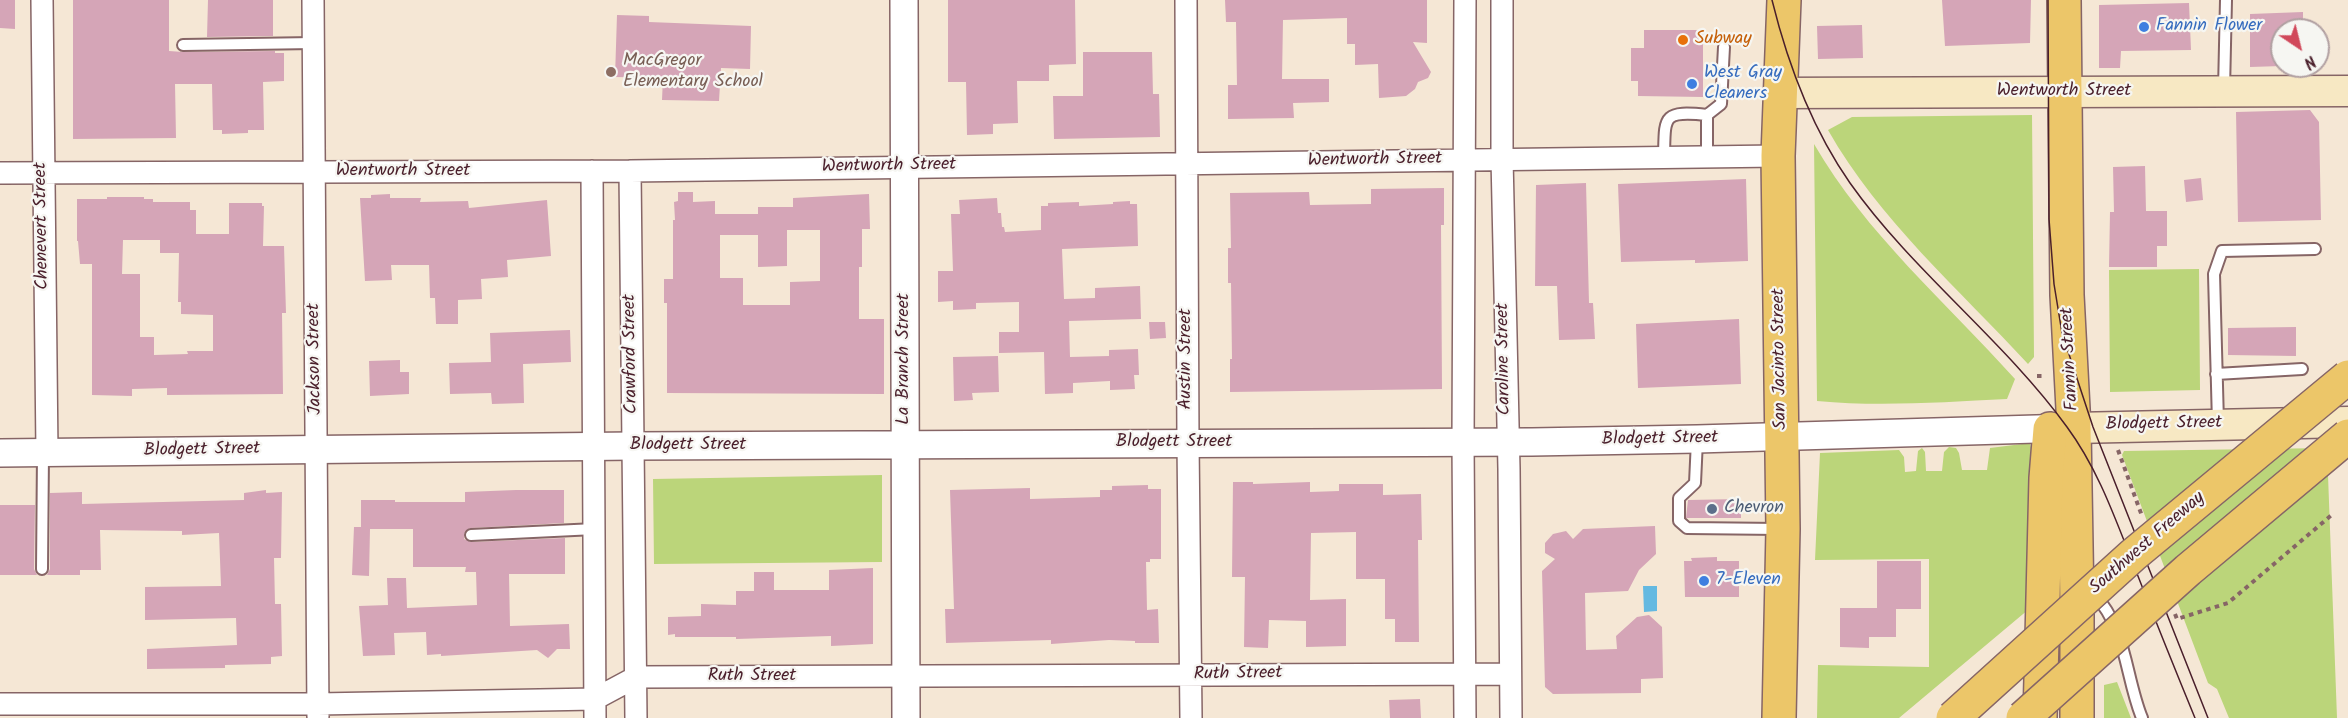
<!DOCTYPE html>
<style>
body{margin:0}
#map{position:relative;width:2348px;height:718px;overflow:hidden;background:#f5e7d5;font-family:Kalam,sans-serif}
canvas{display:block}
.north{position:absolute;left:2270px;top:18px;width:60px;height:60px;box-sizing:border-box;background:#f6f6f2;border:2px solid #b1a0a2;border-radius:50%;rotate:145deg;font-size:16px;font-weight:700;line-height:24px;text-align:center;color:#4a1f2b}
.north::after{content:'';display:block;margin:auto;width:21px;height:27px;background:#d1495b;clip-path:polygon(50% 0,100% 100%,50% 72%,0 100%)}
</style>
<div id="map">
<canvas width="2348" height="718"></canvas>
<div class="north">N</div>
</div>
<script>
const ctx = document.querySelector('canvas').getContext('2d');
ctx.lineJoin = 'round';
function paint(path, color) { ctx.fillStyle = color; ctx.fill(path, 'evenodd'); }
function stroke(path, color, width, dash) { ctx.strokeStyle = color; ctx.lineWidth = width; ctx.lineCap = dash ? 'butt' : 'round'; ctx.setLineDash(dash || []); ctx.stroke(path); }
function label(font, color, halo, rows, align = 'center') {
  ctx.font = font + ' Kalam,sans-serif'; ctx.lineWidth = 4.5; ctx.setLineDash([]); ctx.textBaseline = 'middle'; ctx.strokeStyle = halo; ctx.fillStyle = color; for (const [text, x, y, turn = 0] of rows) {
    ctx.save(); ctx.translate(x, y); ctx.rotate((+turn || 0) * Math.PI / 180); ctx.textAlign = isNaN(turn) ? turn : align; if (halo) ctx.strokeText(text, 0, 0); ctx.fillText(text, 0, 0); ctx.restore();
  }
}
const green = new Path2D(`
 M2032 115 2034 357 2028 364C1959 289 1879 220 1828 130L1852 117Z
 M1814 144C1866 234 1946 302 2015 379L2007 399C1944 402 1880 407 1817 401Z
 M2199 269 2200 390 2110 392 2109 270Z
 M2030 443 2033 457 2035 604 1899 718H1817L1818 665 1929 667V559L1815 560 1820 453 1899 450 1904 457 1905 472 1916 471 1918 451 1922 448 1925 452 1926 471H1942L1944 452 1949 447 1956 448 1959 453 1962 470H1987L1990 448Z
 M2327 448 2337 718H2229L2217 689 2208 683 2122 455 2124 451Z
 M882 475V562L654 564 653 479Z
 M2117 682 2131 718H2104V685Z`);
const water = new Path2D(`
 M1643 586H1657V611L1644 612Z`);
const building = new Path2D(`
 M0 0H15V29L0 28Z
 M73 0H169V51L183 52 275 51V53H284V81L263 82 264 130H248V133L222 134V130H213L212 84H175L176 138 73 139Z
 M208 0H273V36L207 37Z
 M948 0H1075L1076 64 1049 65V81H1017L1018 123 993 124V134L967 135 966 82H948Z
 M1225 0H1427V43L1413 42 1431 72 1428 78 1418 82 1415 89 1406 96 1379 98 1378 64 1355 65V44H1347V18L1283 20 1282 79H1329V102L1293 103 1294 118 1228 119V85H1237L1236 22H1226Z
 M1942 0H2031L2030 43 1945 46Z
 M2189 3 2191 50 2121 51 2120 68H2099V5Z
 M2303 12V30H2282V66L2250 67V14Z
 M617 15 649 16V22L751 26 750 69 721 68 719 101 662 100 663 78 615 77Z
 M1862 25 1863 58 1818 59 1817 26Z
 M1644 30H1703V97L1638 96V81H1631V48H1644Z
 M1083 52H1152L1153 94H1159L1160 137 1054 139 1053 96H1083Z
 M2310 110 2319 122 2321 220 2238 222 2236 112Z
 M2145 166 2146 211H2167V246H2157V267H2109L2110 212H2114L2113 167Z
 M2201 178 2203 200 2186 202 2184 180Z
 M1746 179 1748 261 1695 263V260L1621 262 1618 184Z
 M1586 183 1589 303H1593L1595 339 1559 340 1557 286H1535L1536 185Z
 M1444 188V225H1441L1442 389 1230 392V359H1232L1231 283H1228V248H1231L1230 193 1309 192 1310 205 1371 204V189Z
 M678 192H693V202L715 201V214H758V207H793V198L869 194 870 229H862V267H859V319H884V394L667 393V303H664V279H673V220H675L674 202 678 201ZM787 230H820V281L790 282V305H743V278H720V235H758V267L787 266Z
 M390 194V198H421L420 202 468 201 469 208 547 200 551 256 507 260 508 277 481 279 482 299 458 300V324H436L435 298H430L429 265H391L392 280 365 281 360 198H371V195Z
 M107 197H144V199H153V202H190V210H196V234H229V203H262V206H264L263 246H284L286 313H282L283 394 167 395V388L132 389V396L92 395V264H80L78 241H77V199H107ZM123 240H160V253H179L178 302H181V314L213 315V351H187L188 354 154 355V337H140V274H122Z
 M997 198 998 213H1001L1002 227H1004L1005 232 1041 230V206H1048V203L1079 202V206L1113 204V202L1130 201V204H1137L1138 246 1062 249 1064 299 1095 298V288L1140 286 1141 319 1069 321 1070 357 1109 356V350L1138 349 1139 375H1134L1135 389 1110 390V381L1073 383V393L1045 394 1044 352 999 353V332H1019V302L976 303V309L953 310V301L938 302V271H953L951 214H960L959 200Z
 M1739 319 1741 384 1638 388 1636 324Z
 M1149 322H1165L1166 338 1150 339Z
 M2296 327V356L2228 355V328Z
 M570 330 571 362 523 364 524 403 492 404 491 393 450 394 449 363 491 362 490 333Z
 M998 356 999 392 972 393 973 400 954 401 953 357Z
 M400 360V372H409V394L370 396 369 361Z
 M1233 482H1253V484L1310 482V492L1339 491V484H1383V495L1421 494 1422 540H1418L1419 642H1395V619H1385V579H1356V532L1311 533 1310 600 1346 599V646L1306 647V621L1269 620 1268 648 1244 647 1245 577H1232Z
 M1148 485V489H1161V559H1150V562H1146L1147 610 1158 609 1159 643H1135V641L1109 640 1051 644V640L946 643 945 609H954L950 490 1030 488V499L1100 497V490H1112V486Z
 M266 490V493L282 492 281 558H274L275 604H281L282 656 271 657V664L225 665V668L147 669V649L237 645 236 618 145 620V587L221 586 219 533 182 535V531L100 530 101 570H80V575H47L50 569V493L82 492V504L244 500V493Z
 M516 490H564V523L471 528 465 531 464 539 471 542 565 538V574H509L510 626 569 624 570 649H557L548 658 537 650 441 656V654L427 655 426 632 394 633 395 655 363 656 359 606 388 605 387 578H406L407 608 477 605 476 572H465L466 567H413V529H370L369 576 352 575 354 527H361V500H395V502H465V492Z
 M1741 499V518H1686L1688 500Z
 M0 505H35L34 569 37 575H0Z
 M1655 526 1656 554 1639 570 1628 591 1585 593 1586 650 1617 649 1616 636 1637 617 1649 615 1662 627 1663 678 1641 679V693L1553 694 1545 687 1542 571 1555 559 1545 553V543L1553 534 1566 531 1573 539 1583 529Z
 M1717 557V561H1739V597H1685L1684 561H1692L1691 558Z
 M1877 561H1921V609H1896V637H1869V648L1840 647V608H1877Z
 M873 568V644L831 646V636L736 639V637H675V634L668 635V617L701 616V604L736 605V591H754V572H774V590H829V570Z
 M1420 699 1421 718H1390L1389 700Z`);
const path = new Path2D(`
 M2037 376H2046
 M2118 450 2142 516
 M2175 614 2177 619 2228 603 2334 513`);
const service = new Path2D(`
 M183 45 314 43
 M2224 90 2226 0
 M1707 158V115L1721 104 1724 47
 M1664 159C1665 117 1661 110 1707 115
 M2216 374 2302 369
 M2218 423 2214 274 2222 251 2315 249
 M1697 440 1695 483 1679 498V521L1687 528 1780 529
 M471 535 595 529
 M42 569 43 453
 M2094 594C2127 629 2125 676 2142 718`);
const minor = new Path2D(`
 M42 0 47 452
 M313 0 318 716
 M1186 0 1188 442 1191 718
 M1502 0V158L1509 469 1511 718
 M592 171 595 718
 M630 171 636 718
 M0 173 630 171 1778 156
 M0 704H318L595 699 636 677 1510 674
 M1465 718 1463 442 1465 0`);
const tertiary = new Path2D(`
 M904 0 906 718
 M0 453 634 446 1532 442 1697 439 2070 428`);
const secondary = new Path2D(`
 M1780 93 2348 91
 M2074 428 2348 422`);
const primary = new Path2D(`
 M2064 0 2067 295 2074 428 2077 604V718
 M1779 718 1783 529 1778 156 1784 0`);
const motorway = new Path2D(`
 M2040 718 2046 478 2050 429`);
const tram = new Path2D(`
 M1772 0C1788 65 1811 127 1850 183 1913 272 2003 339 2067 427 2098 469 2115 518 2134 566 2154 617 2174 667 2195 718
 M2048 0 2049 219 2054 284 2062 333 2093 427 2208 718`);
const motorwayBridge = new Path2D(`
 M1953 718 2133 555 2348 377
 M2023 718 2188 570 2348 436`);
const markers = [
 [2144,27,6,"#3f7fe0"],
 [1683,40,6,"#e8710a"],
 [611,72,6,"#8d6e63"],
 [1692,84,6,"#3f7fe0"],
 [1712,509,6,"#5c6f8a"],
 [1704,581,6,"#3f7fe0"]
];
const shopNames = [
 ["Fannin Flower",2156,27],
 ["West Gray",1704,74],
 ["Cleaners",1704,95],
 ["7-Eleven",1716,581]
];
const foodNames = [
 ["Subway",1695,40]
];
const educationNames = [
 ["MacGregor",623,62],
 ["Elementary School",623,83]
];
const streetNames = [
 ["Wentworth Street",2064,92],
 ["Wentworth Street",1375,161,-1],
 ["Wentworth Street",889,167,-1],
 ["Wentworth Street",403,172],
 ["Chenevert Street",43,226,-91],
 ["Crawford Street",632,354,-91],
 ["Jackson Street",316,359,-91],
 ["La Branch Street",905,359,-90],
 ["Austin Street",1187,359,-90],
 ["Caroline Street",1505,359,-91],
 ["San Jacinto Street",1781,359,-91],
 ["Fannin Street",2071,359,-93],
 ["Blodgett Street",2164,425,-1],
 ["Blodgett Street",1660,440,-1],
 ["Blodgett Street",1174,443],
 ["Blodgett Street",688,446],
 ["Blodgett Street",202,451,-1],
 ["Southwest Freeway",2148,544,-41],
 ["Ruth Street",1238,675,-1],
 ["Ruth Street",752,677]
];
const serviceNames = [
 ["Chevron",1724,509]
];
paint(green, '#bbd57a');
paint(water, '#64b9e1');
paint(building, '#d5a5b7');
stroke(service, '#866566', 14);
stroke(minor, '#866566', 24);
stroke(tertiary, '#866566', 30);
stroke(secondary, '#866566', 33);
stroke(primary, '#866566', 36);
stroke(motorway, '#866566', 36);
stroke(path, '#866566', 4, [4.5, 4.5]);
stroke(service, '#fff', 10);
stroke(minor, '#fff', 21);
stroke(tertiary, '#fff', 27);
stroke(secondary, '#f7e8c3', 30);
stroke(primary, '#ecc669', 33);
stroke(motorway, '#ecc669', 33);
stroke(tram, '#4a1f2b', 1.5);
stroke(motorwayBridge, '#866566', 36, []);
stroke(motorwayBridge, '#ecc669', 33);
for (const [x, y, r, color] of markers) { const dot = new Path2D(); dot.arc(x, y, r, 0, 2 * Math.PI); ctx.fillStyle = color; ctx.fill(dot); stroke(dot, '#f6f6f2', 2); }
label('18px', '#366cbe', '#f6f6f2', shopNames, 'left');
label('18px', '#c56008', '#f6f6f2', foodNames, 'left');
label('18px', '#785e54', '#f6f6f2', educationNames, 'left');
label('18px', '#4a1f2b', '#f6f6f2', streetNames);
label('18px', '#4e5e75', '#f6f6f2', serviceNames, 'left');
</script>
